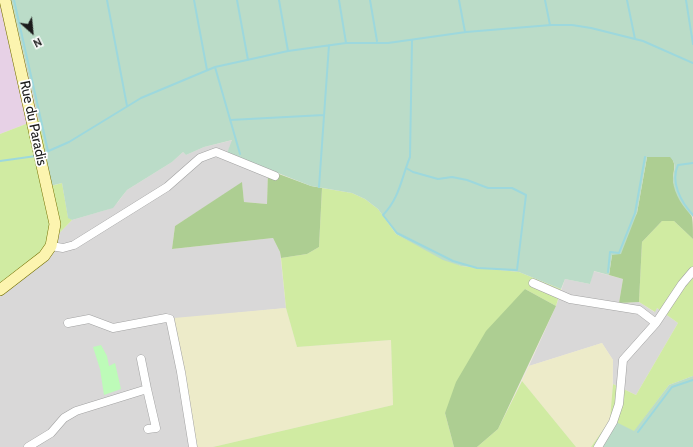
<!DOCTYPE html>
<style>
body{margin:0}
#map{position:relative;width:693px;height:447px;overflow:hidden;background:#ede7df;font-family:Cabin,sans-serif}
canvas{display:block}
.north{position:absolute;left:12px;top:12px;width:40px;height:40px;-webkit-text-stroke:3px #fff;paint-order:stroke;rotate:153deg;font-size:11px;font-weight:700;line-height:16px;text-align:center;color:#1b1b1b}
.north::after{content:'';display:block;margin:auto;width:14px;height:18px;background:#1b1b1b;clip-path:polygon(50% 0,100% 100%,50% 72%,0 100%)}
</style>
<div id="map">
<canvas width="693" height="447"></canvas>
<div class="north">N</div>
</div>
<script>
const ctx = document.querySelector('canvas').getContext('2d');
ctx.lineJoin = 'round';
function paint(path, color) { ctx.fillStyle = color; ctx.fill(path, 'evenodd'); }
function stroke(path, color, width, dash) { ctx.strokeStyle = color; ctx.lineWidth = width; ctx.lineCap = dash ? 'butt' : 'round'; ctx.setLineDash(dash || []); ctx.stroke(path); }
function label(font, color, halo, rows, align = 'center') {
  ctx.font = font + ' Cabin,sans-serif'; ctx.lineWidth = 3.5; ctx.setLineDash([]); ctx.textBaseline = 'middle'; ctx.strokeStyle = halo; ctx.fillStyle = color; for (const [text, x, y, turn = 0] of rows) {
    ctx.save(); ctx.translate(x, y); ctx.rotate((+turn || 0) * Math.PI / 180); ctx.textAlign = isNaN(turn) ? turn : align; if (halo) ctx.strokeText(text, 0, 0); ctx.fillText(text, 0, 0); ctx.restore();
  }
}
const residential = new Path2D(`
 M233 140 227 153 268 170 267 204 244 202 242 183 175 226 172 249 273 238 280 252 286 308 175 319 197 447H0V284L39 254 72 220 109 209 118 202 127 190 172 162 183 152 186 155 204 147Z
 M593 271 623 279 619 303 639 302 654 312 657 308 678 323 636 395 613 384V360L602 343 529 366 556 306 565 279 590 284Z`);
const industrial = new Path2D(`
 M0 0H11L39 119 0 134Z`);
const farmland = new Path2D(`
 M286 308 297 347 391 340 393 405 213 447H197L174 318Z
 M602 343 613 360 612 410 610 420 591 447H576L522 381 529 366Z`);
const grass = new Path2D(`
 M39 119 46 148 51 186 62 183 68 217 72 220 39 254 0 284V134Z
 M322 188 352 193 365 199 378 209 396 234 461 266 519 272 561 289 556 306 525 289 445 413 454 447H213L393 405 391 340 297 347 286 308 281 258 307 254 319 247Z
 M662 221H674L693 239V376L669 385 634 432 601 447H591L610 420 613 384 636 395 678 323 657 308 655 312 639 302 642 242Z
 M522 381 576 447H477L498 429Z`);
const forest = new Path2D(`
 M647 157H671C678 166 671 174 674 184 678 199 685 204 692 217 693 222 693 233 693 239L674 221H662L642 242 639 302 619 303 623 279 609 275 612 255 637 213Z
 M268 170 311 186 322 188 319 247 307 254 281 258 280 252 273 238 172 249 175 226 242 182 244 202 267 204Z
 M525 289 556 306 498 429 477 447H454L445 413 456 382 486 331Z`);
const wetland = new Path2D(`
 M11 0H693V217C684 209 674 194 673 181 673 171 678 165 670 157H647L637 213 621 254 612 255 609 275 594 271 590 284 565 279 561 289 519 272 461 266 443 260 396 234 378 209 365 199 352 193 311 186 227 153 232 140 204 147 186 155 183 152 172 162 127 190 113 208 72 220 68 218 62 183 50 186 41 150 45 147Z
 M693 376V447H601L616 422 634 431 669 385Z`);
const park = new Path2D(`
 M101 345 107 356 109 366 115 363 121 389 104 395 100 369 93 347Z`);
const stream = new Path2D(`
 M14 0 48 151
 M107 0 127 106
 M194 0 207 70
 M237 0 248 60
 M279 0 288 51
 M339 0 346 43
 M370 0 377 41
 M459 0 465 32
 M545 0 550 25
 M627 0 635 39
 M686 0 693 44
 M215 67 240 154
 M230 120 324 115
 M44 153 69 142 141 98 215 67 288 51 346 43H388L466 32 551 25H572L591 28 643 41 693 63
 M0 161 36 156
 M693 163 678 165C670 182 681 202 693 215
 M406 168 413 172 438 179 452 177 467 180 488 188H512L526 195 517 270 477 268 453 261 397 233 383 215C400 197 401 179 410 157L412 40
 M319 187 329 45
 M608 272 610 252 619 253 635 213 645 157
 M638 432 672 387 693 380`);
const street = new Path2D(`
 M51 246 63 248 74 245 167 187 200 158 216 152 275 176
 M533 283 570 299 639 310 656 323
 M68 323 89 319 113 328 166 318 170 319 181 372 193 447
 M147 389 156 428 148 429
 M28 447 51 433 64 418 76 411 147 389 141 359
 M598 447 613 422 619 404 623 360 656 323 682 284 693 271`);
const secondary = new Path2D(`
 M0 290 44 256 51 246 55 224 5 0`);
const streetNames = [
 ["Rue du Paradis",33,123,78]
];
paint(residential, '#d9d8d8');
paint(industrial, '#e7d1e6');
paint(farmland, '#edebc9');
paint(grass, '#d0eba2');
paint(forest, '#adce92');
paint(wetland, '#bbdcc8');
paint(park, '#bdfbb8');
stroke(stream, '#9dd8dd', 2);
stroke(street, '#a2a2a2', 9);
stroke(secondary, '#736f00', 12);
stroke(street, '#fff', 8);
stroke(secondary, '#fcf4af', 11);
label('14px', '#1b1b1b', '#fff', streetNames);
</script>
